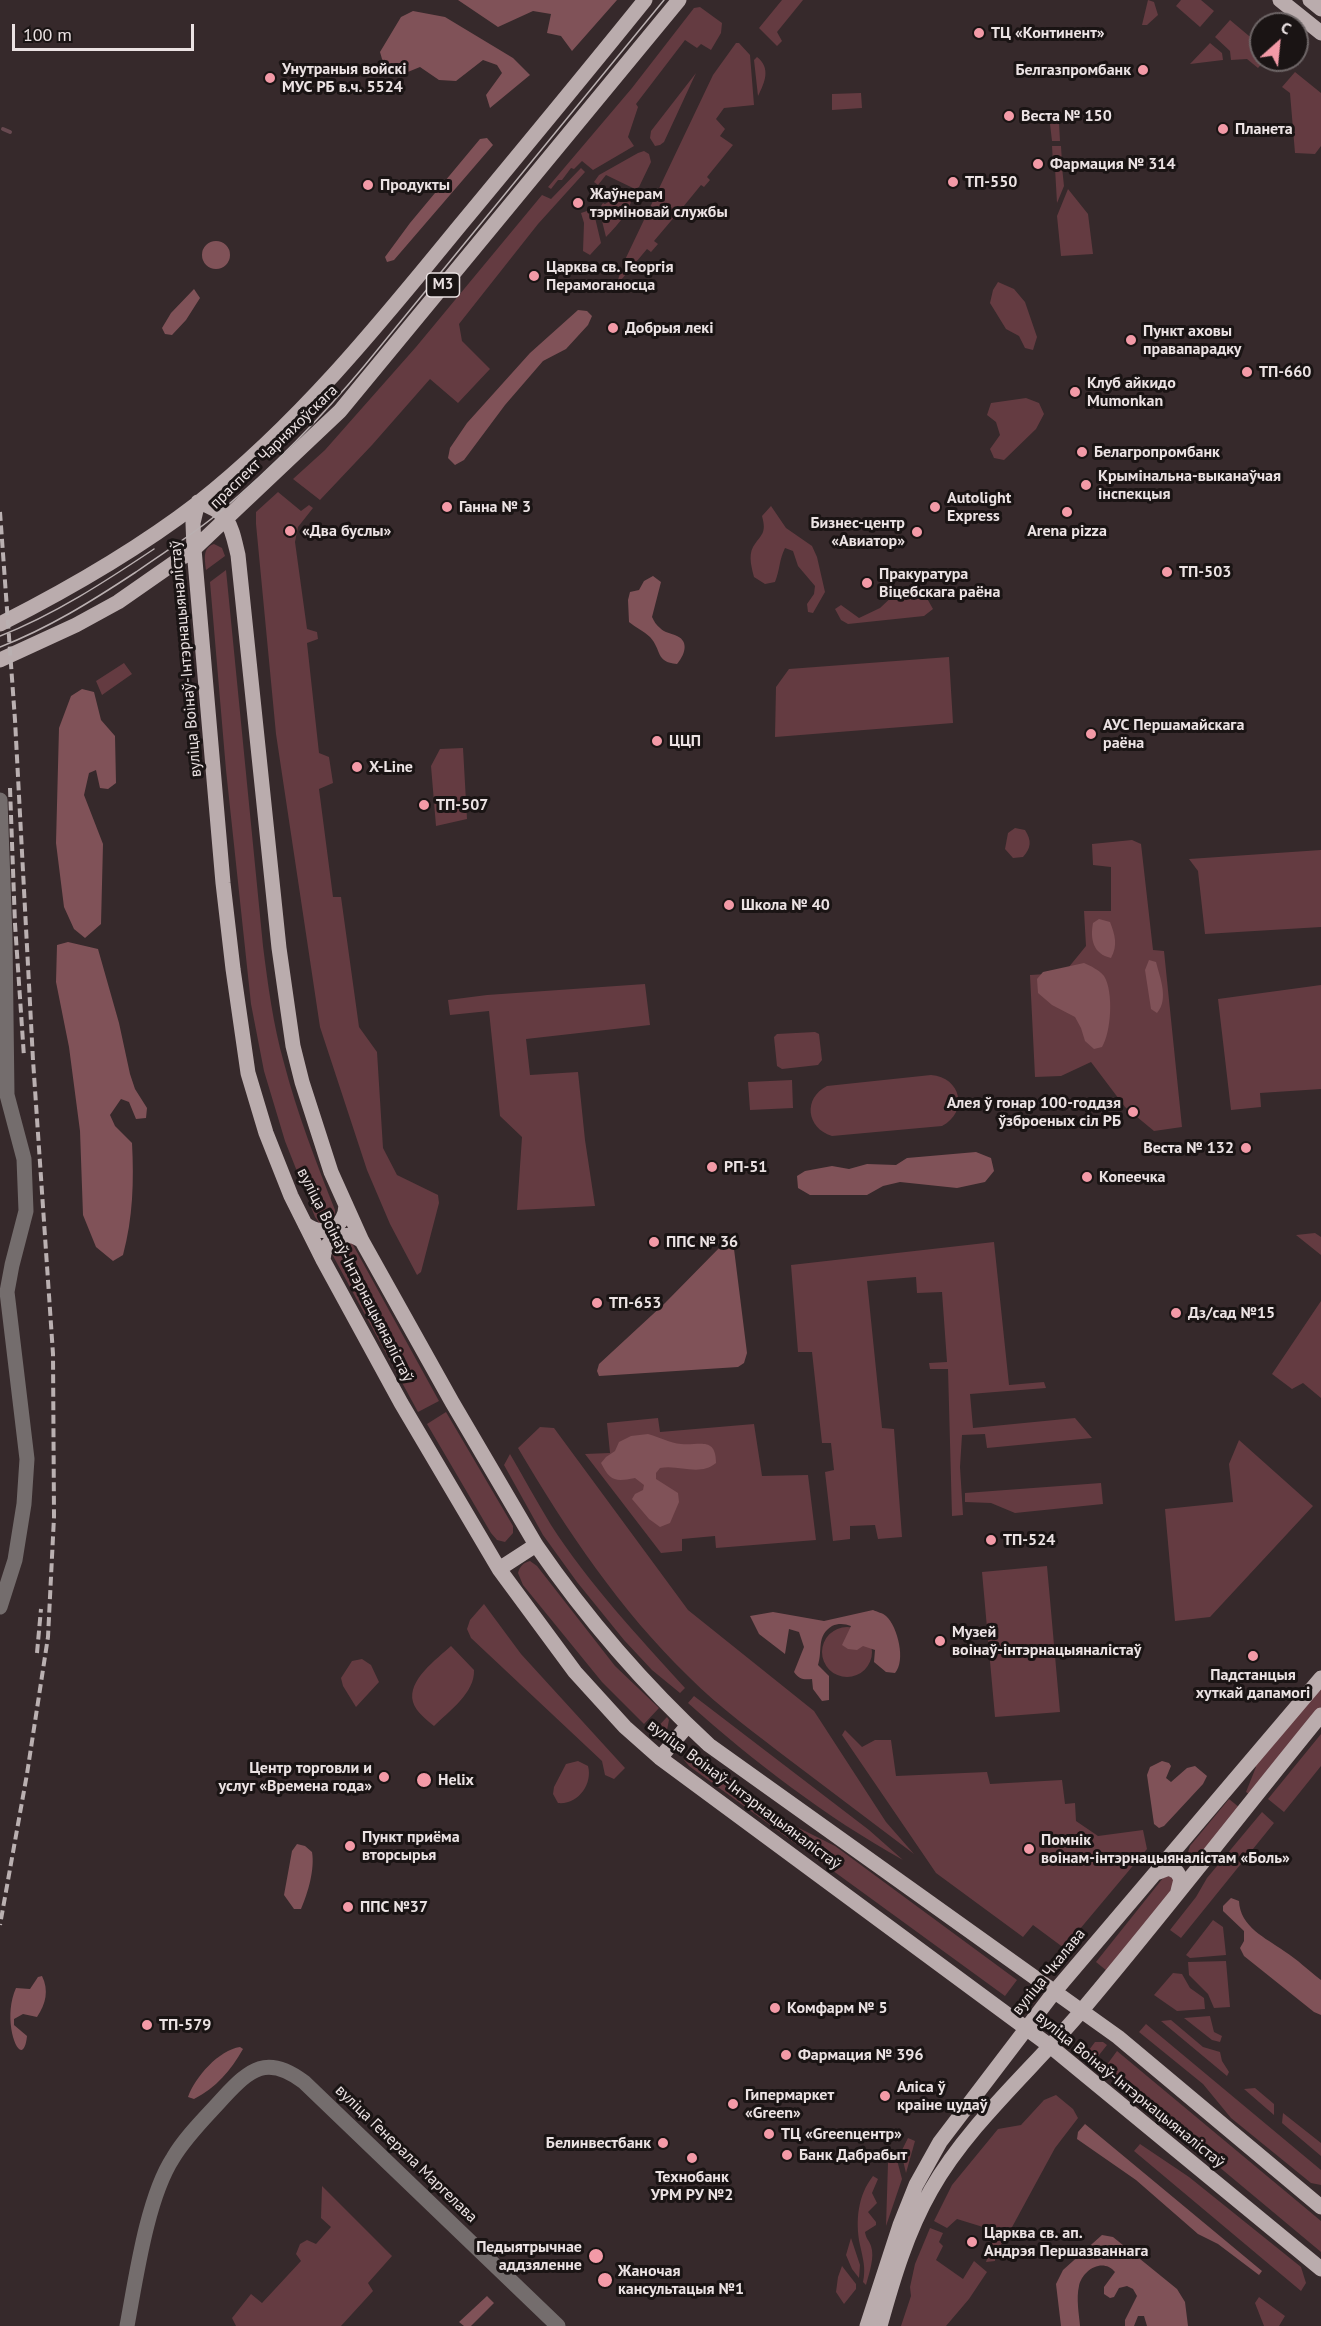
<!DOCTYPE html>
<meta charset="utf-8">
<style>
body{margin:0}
#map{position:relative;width:1321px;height:2326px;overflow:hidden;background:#36292b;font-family:"PT Sans",sans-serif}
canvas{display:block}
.north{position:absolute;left:1249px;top:12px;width:60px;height:60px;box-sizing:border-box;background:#1a1414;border:2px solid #6e6667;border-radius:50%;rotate:27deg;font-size:16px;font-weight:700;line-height:24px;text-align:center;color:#ebe2e3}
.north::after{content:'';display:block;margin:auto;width:21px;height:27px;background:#f39aa7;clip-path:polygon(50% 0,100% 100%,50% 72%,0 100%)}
.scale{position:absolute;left:12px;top:24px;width:182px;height:27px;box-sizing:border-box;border:3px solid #ebe2e3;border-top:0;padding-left:8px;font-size:18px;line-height:21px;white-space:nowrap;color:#ebe2e3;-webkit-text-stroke:4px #1a1414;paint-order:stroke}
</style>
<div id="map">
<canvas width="1321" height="2326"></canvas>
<div class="north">С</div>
<div class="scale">100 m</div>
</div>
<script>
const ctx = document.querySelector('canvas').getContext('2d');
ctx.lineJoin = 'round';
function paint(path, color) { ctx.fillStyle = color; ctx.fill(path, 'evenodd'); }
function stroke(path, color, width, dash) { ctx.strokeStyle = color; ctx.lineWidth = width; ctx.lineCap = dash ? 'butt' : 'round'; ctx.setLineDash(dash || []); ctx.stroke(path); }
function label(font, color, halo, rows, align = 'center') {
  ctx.font = font + ' "PT Sans",sans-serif'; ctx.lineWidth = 6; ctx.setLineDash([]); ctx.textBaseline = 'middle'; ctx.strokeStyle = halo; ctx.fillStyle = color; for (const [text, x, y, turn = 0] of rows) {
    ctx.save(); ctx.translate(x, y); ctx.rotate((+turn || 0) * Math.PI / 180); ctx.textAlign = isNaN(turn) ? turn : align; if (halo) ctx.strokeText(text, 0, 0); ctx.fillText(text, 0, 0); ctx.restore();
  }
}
const green = new Path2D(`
 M782 0H803L777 32 782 41 777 46 759 28Z
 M1148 0 1154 2 1158 15 1147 25H1142Z
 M1181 0H1201L1214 11 1200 27 1176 6Z
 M700 7 722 23 721 33 711 50 701 44 697 48 685 40 636 104 638 107 628 137 634 146 593 170 582 161 574 169 571 168 562 180H558L551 189 548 187 632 88 694 8Z
 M1230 20 1261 46V60H1265L1258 68 1247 59 1231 60 1230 51 1215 37Z
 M736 43H739L750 55 754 105 724 108 716 119 725 129 720 136 733 145 707 177 710 180 704 187 701 185 683 207 687 210 680 218 676 215 654 241 658 244 651 252 647 249 621 280H618L623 264 713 75Z
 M1210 43 1222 53 1223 60 1190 64Z
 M757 57C771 68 765 82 758 96L754 60Z
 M1295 72 1321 93V146L1315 154 1295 153 1290 93 1282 87Z
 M696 73 664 142 660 145 655 146 650 138 651 131Z
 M861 93 862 108 832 110V94Z
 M1059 123 1060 141H1052L1050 124Z
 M1052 146H1061L1062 163H1053Z
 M644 151 649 154 651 162 639 187 635 189 606 175 598 185 594 182 599 175 638 153Z
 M1062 167 1064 186 1057 203 1055 168Z
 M581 168 585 172 538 224 459 324 462 341 490 369 458 403 430 379 372 445 320 500 293 479 325 450 416 347 542 195 551 199Z
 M619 187C623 189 628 192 630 196 636 206 613 230 606 237L599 209 603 203 605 204 610 201Z
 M1068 189 1088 214 1093 254 1061 256 1057 216Z
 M593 209 601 243 590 255 583 251 584 223 581 213Z
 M998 282 1014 289 1025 302 1037 337 1033 350 1025 348 1019 336 1006 329 990 303 993 290Z
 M1026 398 1039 403 1044 414 1036 429 1004 460 994 458 990 449 1000 435 996 422 987 415 991 403Z
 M278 492 301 511 309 505 313 508 298 527 295 542 307 629 317 632 318 639 307 643 319 753 329 757 333 783 319 789 333 897H341L359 1027 377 1052 383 1148 397 1175 438 1195 439 1203 421 1272 417 1275 390 1224 367 1170 320 1027 276 734 256 524V512Z
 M771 506 786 528 812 546 817 557 825 592 813 613 808 612 807 604 814 594 815 586 798 566 793 551 785 548C779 560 780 570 775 582L765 584 754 577C752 569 748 556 753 547 761 534 767 534 762 516Z
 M214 544 222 548 225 556 206 570C205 559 202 548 214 544Z
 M226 570 263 946C268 985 273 1024 284 1063 297 1113 316 1162 335 1210V1220L330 1224H320L315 1217 285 1141 264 1071 251 1004 226 770 210 582Z
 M914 589 924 593 933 609 924 616 848 624 841 620 835 609 841 605 859 618 880 608 896 593Z
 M949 657 953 723 775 737 776 687 789 669Z
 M124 663 132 674 102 695 96 681Z
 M463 748 467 819 436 826 431 766 440 749Z
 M1015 828 1025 830C1032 841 1031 848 1023 857L1013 858 1005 849 1008 833Z
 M1132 840 1141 844 1153 950 1164 951 1182 1127 1154 1131 1125 1107 1091 1062 1061 1076 1035 1077 1030 975 1064 973 1086 946 1084 911H1111V867L1093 865 1092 844Z
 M1321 850V927L1205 934 1198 871 1189 859Z
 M645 984 650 1025 526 1039 530 1075 578 1072 585 1140 595 1206 517 1210 522 1137 500 1116 489 1011 450 1015 448 1000 487 995Z
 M1321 985V1089L1260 1093 1261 1107 1231 1110 1218 999Z
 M815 1032 819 1034 822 1060 818 1065 782 1069 777 1066 774 1037 777 1034Z
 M931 1075C961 1077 969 1112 942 1126L832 1136C806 1128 803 1098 827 1086Z
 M792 1080 793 1108 750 1110 748 1082Z
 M1315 1233 1321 1237V1255L1296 1235Z
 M338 1241 352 1243 439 1401 418 1412 332 1254 333 1246Z
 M994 1242 1009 1385 1044 1382 1046 1388 970 1394 973 1428 1075 1418 1092 1438 987 1448 985 1434 962 1435 960 1467 963 1515 952 1516 948 1369H930L929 1363 947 1362 942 1292 917 1293 916 1277 867 1281 882 1428 894 1429 902 1537 878 1539 875 1525 850 1526V1539L833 1541 825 1472 834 1470 831 1443H822L812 1352H798L791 1265Z
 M1321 1301V1398L1303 1383 1292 1389 1272 1374Z
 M446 1412 513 1526V1533L505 1542 497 1540 491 1533 427 1424Z
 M658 1418 660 1432 754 1424 762 1476 808 1475 816 1540 716 1548 715 1536 682 1539V1551L661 1553 585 1454 610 1453 607 1423Z
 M540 1427 554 1428 688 1610 814 1711 886 1822 914 1854C873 1823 832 1792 791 1761 756 1734 720 1708 689 1677 620 1610 567 1531 518 1448Z
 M1239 1440 1313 1506 1210 1617 1175 1621 1165 1509 1233 1502 1229 1464Z
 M510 1454C524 1478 537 1502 551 1525 589 1584 638 1636 685 1688L680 1693 652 1670 624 1640 577 1582 543 1535 504 1465Z
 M1101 1483 1103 1504 1015 1513 991 1503 965 1502V1493Z
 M530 1561 537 1566 615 1666 659 1708 644 1724 602 1682 523 1585 518 1573C520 1566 523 1563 530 1561Z
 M1047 1566 1060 1712 995 1717 982 1572Z
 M484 1604 521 1654 625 1768 614 1779 605 1775 602 1761 471 1638 467 1629 470 1620Z
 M822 1652a25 25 0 1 1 50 0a25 25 0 1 1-50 0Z
 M451 1646 474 1670C475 1693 449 1711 434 1726 427 1720 416 1712 413 1702 407 1680 437 1659 451 1646Z
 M362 1659 371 1665 379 1682 356 1707 343 1686 341 1678 352 1661Z
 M1321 1686V1707L1249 1794 1246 1792 1256 1767 1254 1765Z
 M694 1696 869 1830 903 1860C826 1817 754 1762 688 1703Z
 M667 1717 669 1720 667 1730 656 1736 652 1733Z
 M845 1730 862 1747 875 1740H891L896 1776 987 1772 990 1784 1062 1780 1065 1804 1075 1803 1076 1821 1098 1836 1143 1830 1147 1849 1064 1948 1033 1925 1023 1937 936 1873 842 1735Z
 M1321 1734V1766L1284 1812 1268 1799Z
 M689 1751 697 1753 793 1825 835 1846 1017 1980 1005 1996 689 1766 684 1760Z
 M578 1761 588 1766C593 1784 578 1805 558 1803L553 1794 554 1787 566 1764Z
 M1229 1799 1240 1808 1196 1859 1190 1857 1188 1852 1190 1846Z
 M1262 1812 1274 1823 1181 1938 1170 1930 1196 1897 1207 1878Z
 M1168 1876 1174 1878 1175 1887 1107 1971 1096 1962 1163 1878Z
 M1213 1920 1223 1927 1226 1955 1190 1958 1186 1955Z
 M1226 1961 1230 2007 1214 2008 1208 1994 1189 1975 1188 1962Z
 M1173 1973 1182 1974 1190 1988 1204 1998 1205 2009 1177 2011 1154 1995Z
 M1031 1989 1034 1992 1035 2002 1027 2008 1019 2006Z
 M1210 2016 1214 2032 1222 2036 1220 2042 1212 2040 1184 2018Z
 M1171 2020 1203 2047 1220 2052 1222 2061 1229 2072 1227 2076 1161 2021Z
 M1146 2024 1321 2170V2185L1311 2183 1231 2118 1203 2084 1139 2032Z
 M1095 2042H1103L1107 2045 1092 2064 1087 2058 1086 2054Z
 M1117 2051 1321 2221V2252L1103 2070Z
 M1255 2088 1274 2104V2115L1244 2089Z
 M1056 2095 1073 2109 1078 2118 1055 2148 1005 2240 996 2250 995 2261 986 2262 996 2231 957 2219 947 2228 934 2221 952 2185 998 2129 1021 2125 1044 2100Z
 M1283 2113 1321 2143V2156L1282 2123Z
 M908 2138 915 2141 906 2173 901 2152Z
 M1140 2144 1189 2177 1301 2267 1306 2283 1301 2291 1134 2151Z
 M897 2160 902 2179 886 2226 888 2163Z
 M873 2176 878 2179 872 2193 877 2203 868 2212 876 2222V2225L865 2232C866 2239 869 2240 871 2246 875 2257 869 2274 866 2285L863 2282C866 2268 863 2259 860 2245 855 2221 858 2195 873 2176Z
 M322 2186 392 2256 368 2283 373 2291 341 2326H236L232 2318 251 2294 262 2303 301 2261 296 2254 300 2244 307 2240 316 2244 331 2227 321 2218Z
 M930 2228 943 2233 939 2242 943 2246 936 2260 963 2279 974 2261 987 2272 969 2299 946 2326H901L911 2296 910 2287 915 2264Z
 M851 2238 860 2265 859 2278 852 2269 846 2255Z
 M842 2266 856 2284V2289L844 2304 836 2292 838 2277Z
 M1259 2297 1285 2316 1279 2326H1264L1255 2303Z`);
const forest = new Path2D(`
 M458 0H617L572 51 561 36 547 33 551 14 533 11 498 27Z
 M413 11 445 17 513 58 530 75 490 108 486 95 502 73 497 65 483 60 456 81 439 80 420 67 398 76 386 73 380 52 401 17Z
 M487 138 493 145 394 260 387 262 385 257 410 223 480 139Z
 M202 255a14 14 0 1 1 28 0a14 14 0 1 1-28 0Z
 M194 289 200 298 186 320 172 335 165 334 162 328 171 313Z
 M578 310 587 311 592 316 588 325 566 349 543 361 505 405 464 460 455 465 448 458 450 448 467 423 530 353Z
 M653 576 661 582 652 617C654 621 656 625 660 628 665 633 671 633 677 636 690 642 684 656 677 664 655 662 662 650 650 637 644 631 636 628 629 622L628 600 630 592 639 590 644 581Z
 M82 689 94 692 101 720 115 736 116 783 108 789 100 788 96 770 89 773 84 795 103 844 101 924 85 938 74 929 64 907 56 843 59 728 71 696Z
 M1099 919 1110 922C1115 935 1118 945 1111 958 1093 954 1090 939 1093 923Z
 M68 942 98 949 119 1023 130 1074 135 1089 147 1108 146 1118 136 1119 129 1102 121 1099 110 1115 115 1126 132 1143C134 1181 133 1218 123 1255L113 1261 96 1247 83 1215 80 1131 69 1047 56 982 57 945Z
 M1149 960 1156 962C1160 978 1169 999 1157 1013L1151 1009 1145 970Z
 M1084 963C1091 966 1099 970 1104 976 1114 992 1111 1033 1102 1047L1094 1049 1085 1041 1081 1028 1075 1017 1052 1005 1038 993 1037 979 1043 972Z
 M976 1152 991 1158 994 1171 985 1182 957 1188 900 1182 883 1186 867 1195H810L798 1188 797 1176 805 1171 832 1166 849 1169 867 1164 896 1165 907 1158Z
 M730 1242 734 1249 747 1353 744 1363 738 1367 599 1376 597 1371 599 1364 665 1303 724 1243Z
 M648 1434C659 1437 670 1443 681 1444 699 1446 716 1436 716 1463 699 1477 679 1464 660 1468L656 1473V1479L678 1493 679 1502 670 1523 660 1527 649 1519 632 1499 635 1494 643 1490 644 1485 635 1478C615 1482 610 1481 601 1463L606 1457 615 1451 619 1442 631 1436Z
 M873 1610C877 1612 883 1613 886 1616 898 1627 906 1661 895 1673L886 1672 874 1662 875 1650 863 1646 857 1650 848 1649 842 1645 851 1626C845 1624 839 1623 832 1626 816 1636 823 1650 818 1665L829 1676V1700L822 1701 813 1689 812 1679C803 1680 799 1679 794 1672L804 1647 799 1632 789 1629 785 1654 759 1634 750 1616 773 1612 824 1621Z
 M1162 1761 1169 1763 1171 1766 1166 1778 1171 1782 1187 1768 1195 1766 1207 1776 1203 1784 1164 1826 1159 1828 1154 1824 1147 1775 1150 1767Z
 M297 1844 305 1846 312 1852C315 1869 308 1893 301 1909H294L284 1895 292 1851Z
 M1231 1898 1239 1901C1240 1927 1266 1938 1284 1951 1297 1959 1309 1971 1321 1980V2015L1314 2012 1244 1956 1240 1948 1244 1941V1931L1223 1911V1906Z
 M42 1976C49 1990 46 2004 37 2017L23 2014 14 2019V2025L27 2036C23 2075 0 2023 16 1988L30 1989 38 1977Z
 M240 2047 243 2049C231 2070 216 2088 194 2099L188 2097C195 2077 219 2050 240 2047Z
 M1085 2124 1262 2271 1259 2275 1218 2244 1198 2234 1136 2180 1077 2139 1078 2132Z
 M1102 2235 1113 2237 1177 2289 1185 2302 1188 2326H1147L1144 2316H1138L1134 2326H1125V2320L1137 2296 1133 2289 1127 2286 1119 2288 1114 2297 1110 2298 1104 2294V2287L1115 2272C1103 2257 1082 2270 1079 2286 1076 2298 1079 2315 1080 2326H1061L1056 2284 1063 2270Z
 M487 2296 494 2303 471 2326H464L459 2322Z`);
const stream = new Path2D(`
 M3 129 10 132`);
const minor = new Path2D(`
 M0 800 5 938 7 1095 24 1159 26 1211 12 1265 7 1292 27 1459 24 1504 15 1560 0 1607
 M127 2326C136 2278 147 2198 173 2158 186 2136 206 2117 223 2098 250 2069 267 2054 304 2082L558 2326`);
const major = new Path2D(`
 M1280 0 1321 33
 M1310 0 1321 9
 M198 502 193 523 194 549 223 883 233 969 248 1073 266 1133 291 1196 323 1260 401 1403 499 1569 575 1672 625 1727 660 1758 1050 2046 1321 2269
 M198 502C230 512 231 526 238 555L279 948 293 1046 302 1082 331 1172 362 1241 452 1402 536 1545C587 1619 643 1684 709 1745L1118 2037 1321 2207
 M0 624C69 589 137 550 198 503 298 424 377 327 457 229 520 153 583 77 645 0
 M0 660 76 625 118 602 194 549 340 411 679 0
 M305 1224C323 1238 345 1228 346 1205
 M323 1260C324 1239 344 1228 362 1241
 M499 1569 536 1545
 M660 1758 688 1725
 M1156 1873 1169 1868 1177 1872 1181 1879 1178 1891
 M867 2326 900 2225 916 2185 940 2142 1055 1991 1321 1678
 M880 2326C893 2279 907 2232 931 2190 969 2123 1034 2068 1083 2009 1164 1913 1241 1813 1321 1715`);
const tram = new Path2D(`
 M0 636C54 615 106 581 154 549
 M0 647C49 628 92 601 136 572 164 552 194 534 221 511 274 466 321 418 365 365L664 0`);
const rail = new Path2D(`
 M0 512 15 720 33 1060 53 1354 54 1517 48 1637 27 1774 0 1925
 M10 788 15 924 24 1057
 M37 1653 41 1609`);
const markers = [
 [979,33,6,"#f39aa7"],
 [1143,70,6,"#f39aa7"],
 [270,78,6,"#f39aa7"],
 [1009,116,6,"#f39aa7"],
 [1223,129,6,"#f39aa7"],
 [1038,164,6,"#f39aa7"],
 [953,182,6,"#f39aa7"],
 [368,185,6,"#f39aa7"],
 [578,203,6,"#f39aa7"],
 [534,276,6,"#f39aa7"],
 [613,328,6,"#f39aa7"],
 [1131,340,6,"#f39aa7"],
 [1247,372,6,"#f39aa7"],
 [1075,392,6,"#f39aa7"],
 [1082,452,6,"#f39aa7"],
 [1086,485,6,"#f39aa7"],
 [447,507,6,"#f39aa7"],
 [935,507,6,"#f39aa7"],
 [1067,512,6,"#f39aa7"],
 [290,531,6,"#f39aa7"],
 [917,532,6,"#f39aa7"],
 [1167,572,6,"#f39aa7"],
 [867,583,6,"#f39aa7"],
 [1091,734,6,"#f39aa7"],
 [657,741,6,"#f39aa7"],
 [357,767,6,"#f39aa7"],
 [424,805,6,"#f39aa7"],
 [729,905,6,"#f39aa7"],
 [1133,1112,6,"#f39aa7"],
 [1246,1148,6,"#f39aa7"],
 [712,1167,6,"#f39aa7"],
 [1087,1177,6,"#f39aa7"],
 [654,1242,6,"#f39aa7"],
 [597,1303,6,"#f39aa7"],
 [1176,1313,6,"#f39aa7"],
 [991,1540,6,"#f39aa7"],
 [940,1641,6,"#f39aa7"],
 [1253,1656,6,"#f39aa7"],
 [384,1777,6,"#f39aa7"],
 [424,1780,8,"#f39aa7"],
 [350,1846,6,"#f39aa7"],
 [1029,1849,6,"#f39aa7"],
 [348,1907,6,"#f39aa7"],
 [775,2008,6,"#f39aa7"],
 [147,2025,6,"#f39aa7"],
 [786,2055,6,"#f39aa7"],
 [885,2096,6,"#f39aa7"],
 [733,2104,6,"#f39aa7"],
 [769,2134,6,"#f39aa7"],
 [663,2143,6,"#f39aa7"],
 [787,2155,6,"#f39aa7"],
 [692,2158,6,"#f39aa7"],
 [972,2242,6,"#f39aa7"],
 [596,2256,8,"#f39aa7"],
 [605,2280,8,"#f39aa7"]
];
const shields = [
 [443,285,33]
];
const shieldNames = [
 ["М3",443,285]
];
const poiNames = [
 ["ТЦ «Континент»",991,33],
 ["Унутраныя войскі",282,69],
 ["МУС РБ в.ч. 5524",282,87],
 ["Белгазпромбанк",1131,70,"right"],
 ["Веста № 150",1021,116],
 ["Планета",1235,129],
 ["Фармация № 314",1050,164],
 ["ТП-550",965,182],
 ["Продукты",380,185],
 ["Жаўнерам",590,194],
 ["тэрміновай службы",590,212],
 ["Царква св. Георгія",546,267],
 ["Перамоганосца",546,285],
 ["Добрыя лекі",625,328],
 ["Пункт аховы",1143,331],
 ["правапарадку",1143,349],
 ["ТП-660",1259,372],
 ["Клуб айкидо",1087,383],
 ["Mumonkan",1087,401],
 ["Белагропромбанк",1094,452],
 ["Крымінальна-выканаўчая",1098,476],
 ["інспекцыя",1098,494],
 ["Autolight",947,498],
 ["Express",947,516],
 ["Ганна № 3",459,507],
 ["Бизнес-центр",905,523,"right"],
 ["«Авиатор»",905,541,"right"],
 ["«Два буслы»",302,531],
 ["Arena pizza",1067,531,"center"],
 ["ТП-503",1179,572],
 ["Пракуратура",879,574],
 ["Віцебскага раёна",879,592],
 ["АУС Першамайскага",1103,725],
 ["раёна",1103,743],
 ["ЦЦП",669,741],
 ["X-Line",369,767],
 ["ТП-507",436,805],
 ["Школа № 40",741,905],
 ["Алея ў гонар 100-годдзя",1121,1103,"right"],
 ["ўзброеных сіл РБ",1121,1121,"right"],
 ["Веста № 132",1234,1148,"right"],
 ["РП-51",724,1167],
 ["Копеечка",1099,1177],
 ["ППС № 36",666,1242],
 ["ТП-653",609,1303],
 ["Дз/сад №15",1188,1313],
 ["ТП-524",1003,1540],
 ["Музей",952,1632],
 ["воінаў-інтэрнацыяналістаў",952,1650],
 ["Падстанцыя",1253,1675,"center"],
 ["хуткай дапамогі",1253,1693,"center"],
 ["Центр торговли и",372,1768,"right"],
 ["услуг «Времена года»",372,1786,"right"],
 ["Helix",438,1780],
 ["Пункт приёма",362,1837],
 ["вторсырья",362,1855],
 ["Помнік",1041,1840],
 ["воінам-інтэрнацыяналістам «Боль»",1041,1858],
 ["ППС №37",360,1907],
 ["Комфарм № 5",787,2008],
 ["ТП-579",159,2025],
 ["Фармация № 396",798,2055],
 ["Аліса ў",897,2087],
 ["краіне цудаў",897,2105],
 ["Гипермаркет",745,2095],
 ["«Green»",745,2113],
 ["ТЦ «Greenцентр»",781,2134],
 ["Белинвестбанк",651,2143,"right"],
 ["Банк Дабрабыт",799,2155],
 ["Технобанк",692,2177,"center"],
 ["УРМ РУ №2",692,2195,"center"],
 ["Царква св. ап.",984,2233],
 ["Андрэя Першазваннага",984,2251],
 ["Педыятрычнае",582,2247,"right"],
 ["аддзяленне",582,2265,"right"],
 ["Жаночая",618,2271],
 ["кансультацыя №1",618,2289]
];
const streetNames = [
 ["праспект Чарняхоўскага",274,447,-44],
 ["вуліца Воінаў-Інтэрнацыяналістаў",186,659,-95],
 ["вуліца Воінаў-Інтэрнацыяналістаў",355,1275,63],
 ["вуліца Воінаў-Інтэрнацыяналістаў",744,1795,37],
 ["вуліца Чкалава",1049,1972,-51],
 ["вуліца Воінаў-Інтэрнацыяналістаў",1130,2090,39],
 ["вуліца Генерала Маргелава",406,2154,44]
];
paint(green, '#643b41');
paint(forest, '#805258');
stroke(stream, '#674950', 4);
stroke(minor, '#746d6d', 15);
stroke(major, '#baacad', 15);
stroke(tram, '#bab0b1', 1.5);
stroke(rail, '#bab0b1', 4, [9, 4.5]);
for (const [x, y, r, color] of markers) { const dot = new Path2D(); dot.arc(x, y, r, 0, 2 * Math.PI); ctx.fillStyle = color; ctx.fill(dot); stroke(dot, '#1a1414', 2); }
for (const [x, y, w] of shields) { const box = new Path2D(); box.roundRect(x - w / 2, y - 12, w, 24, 4.5); ctx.fillStyle = '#1a1414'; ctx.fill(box); stroke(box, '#ebe2e3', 1.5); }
label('bold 15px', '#ebe2e3', null, shieldNames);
label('bold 16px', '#ebe2e3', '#1a1414', poiNames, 'left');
label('16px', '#ebe2e3', '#1a1414', streetNames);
</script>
